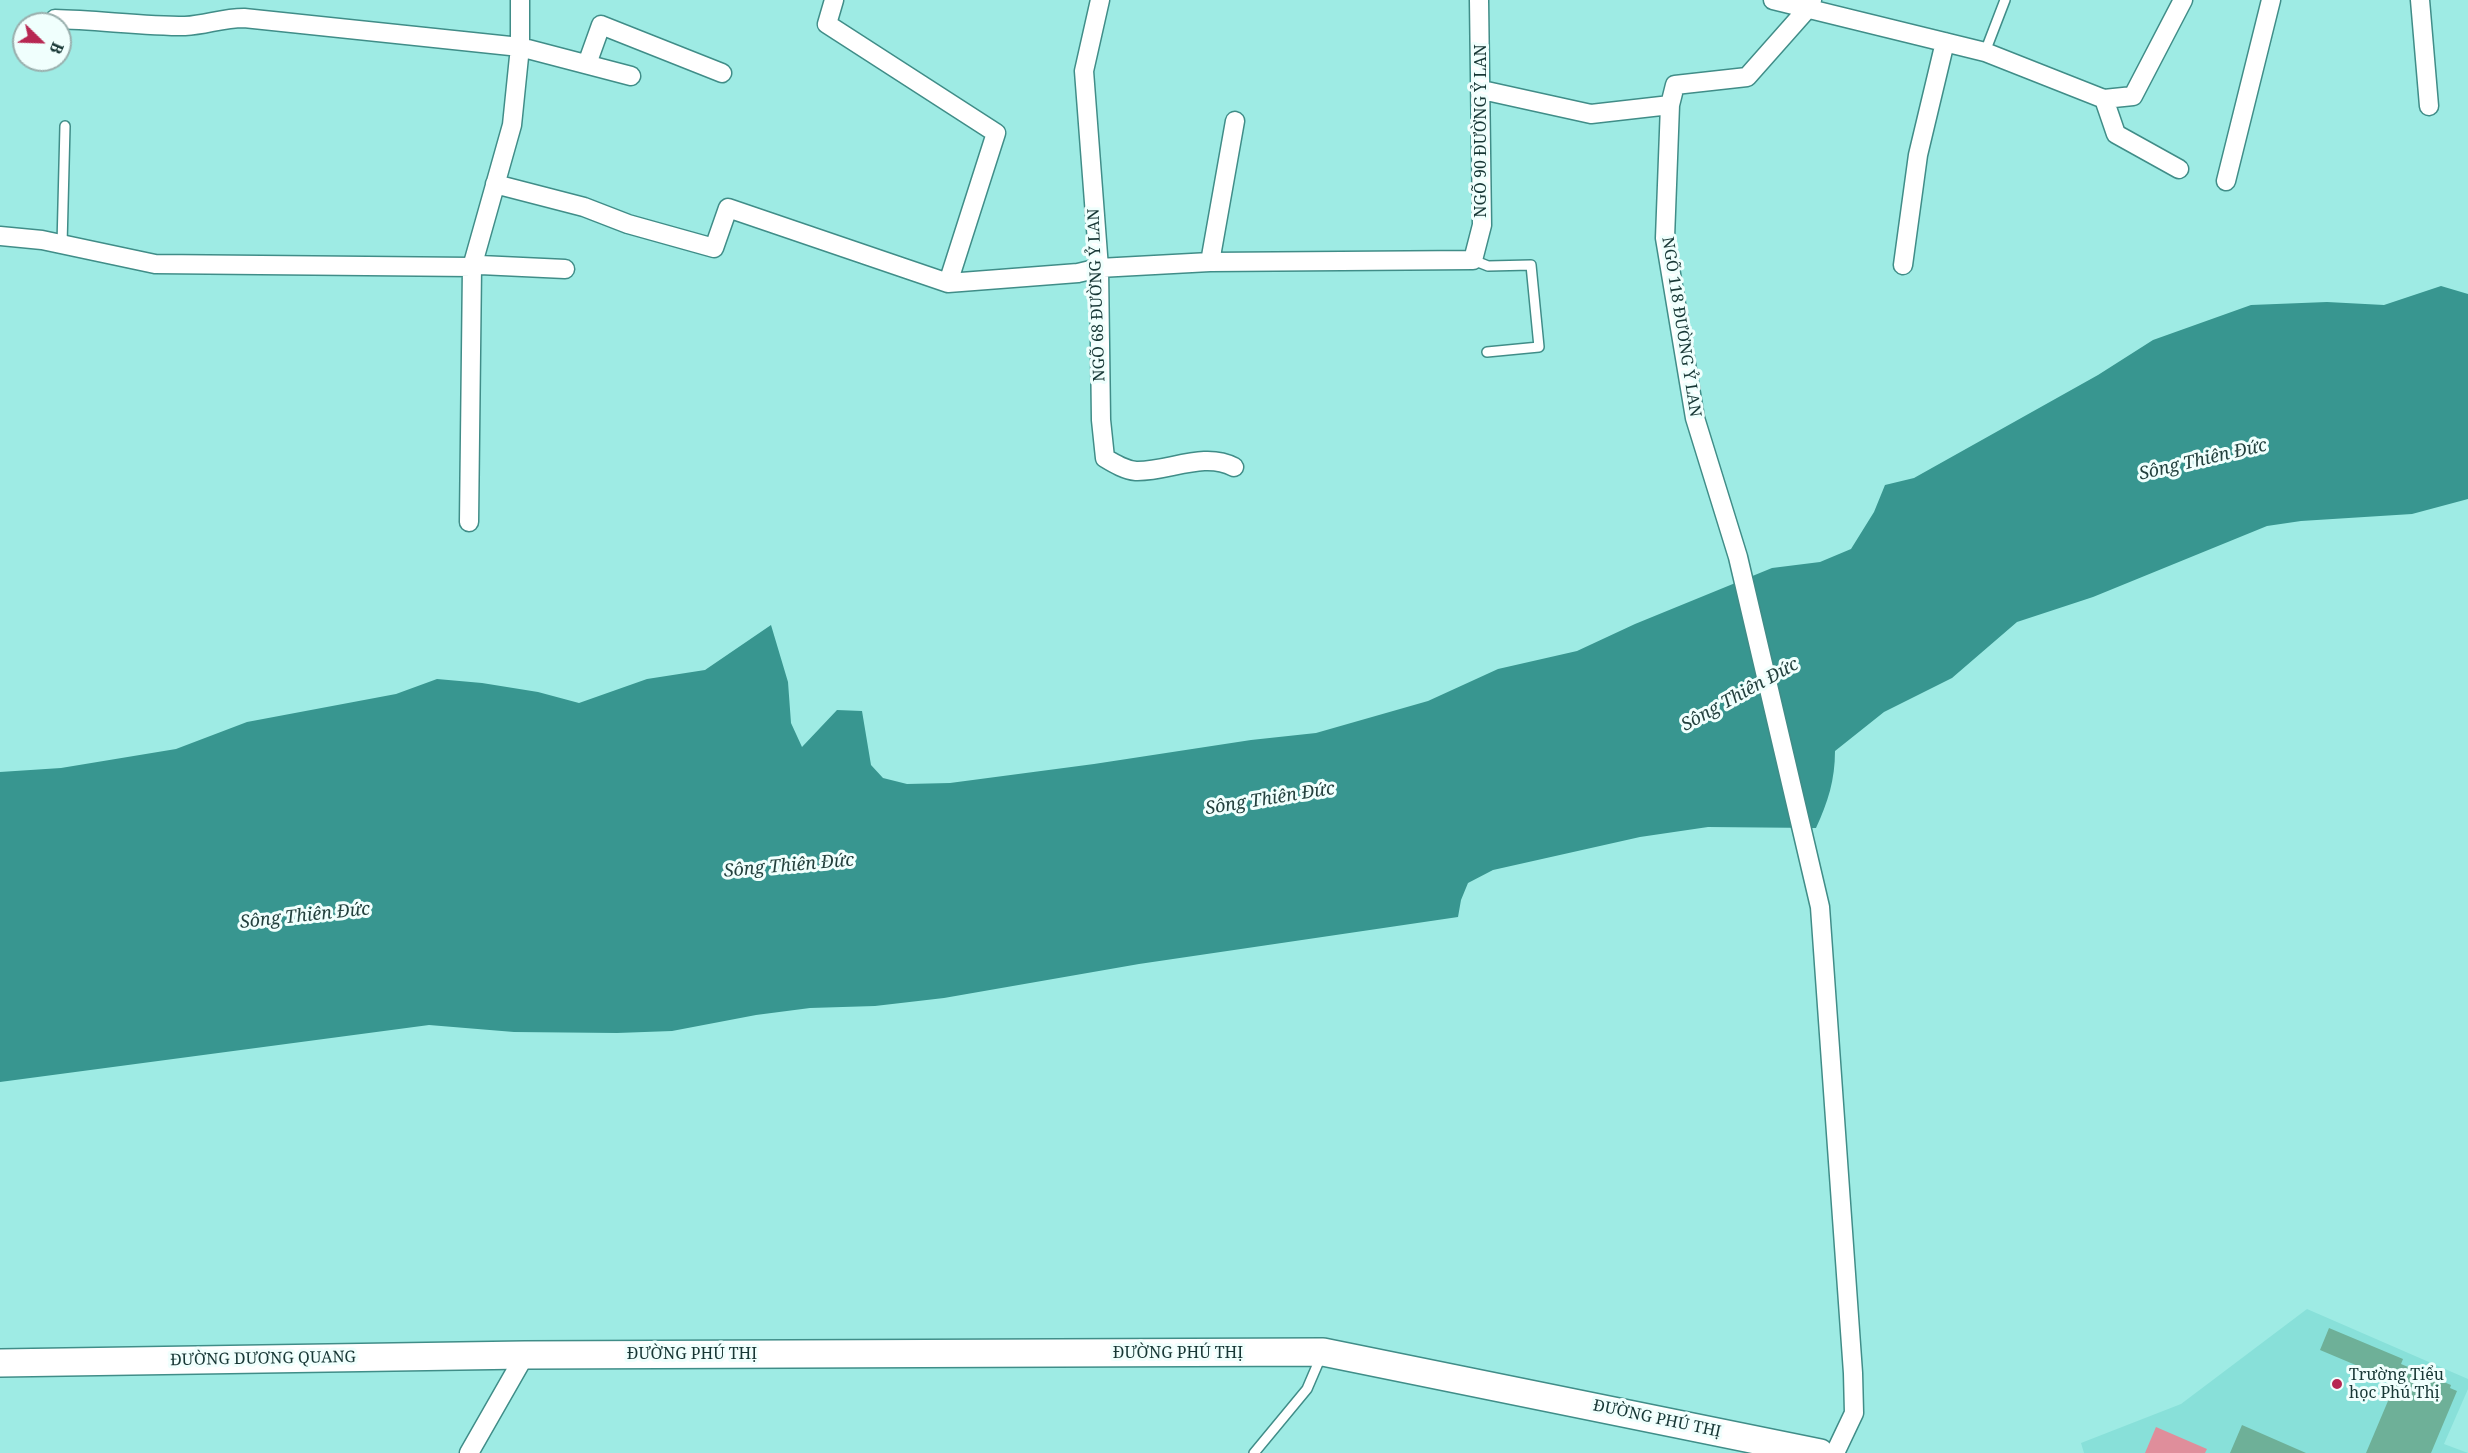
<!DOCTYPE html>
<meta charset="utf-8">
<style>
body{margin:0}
#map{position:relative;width:2468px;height:1453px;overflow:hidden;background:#9eebe4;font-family:"Noto Serif",serif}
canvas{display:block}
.north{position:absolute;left:12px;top:12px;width:60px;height:60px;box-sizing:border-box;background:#f0fffd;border:2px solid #99afad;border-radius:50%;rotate:113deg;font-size:16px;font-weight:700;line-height:24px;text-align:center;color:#173735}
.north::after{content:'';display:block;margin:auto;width:21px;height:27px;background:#b72752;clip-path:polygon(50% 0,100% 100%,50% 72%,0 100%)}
</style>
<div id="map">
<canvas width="2468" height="1453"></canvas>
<div class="north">B</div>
</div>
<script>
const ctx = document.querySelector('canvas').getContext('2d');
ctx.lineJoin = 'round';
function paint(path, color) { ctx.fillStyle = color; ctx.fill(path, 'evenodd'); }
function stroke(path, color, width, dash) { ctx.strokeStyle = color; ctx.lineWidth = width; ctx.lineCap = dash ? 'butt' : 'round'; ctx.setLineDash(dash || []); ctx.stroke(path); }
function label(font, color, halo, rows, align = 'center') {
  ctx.font = font + ' "Noto Serif",serif'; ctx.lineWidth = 6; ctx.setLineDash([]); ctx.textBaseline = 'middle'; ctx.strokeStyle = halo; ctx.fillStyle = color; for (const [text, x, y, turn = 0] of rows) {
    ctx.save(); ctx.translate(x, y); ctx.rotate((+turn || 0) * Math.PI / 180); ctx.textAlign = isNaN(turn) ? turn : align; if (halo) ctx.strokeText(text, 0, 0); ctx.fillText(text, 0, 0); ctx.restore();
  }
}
const built = new Path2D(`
 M2307 1309 2468 1379V1389L2444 1444 2468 1453H2084L2081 1443 2181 1404Z`);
const green = new Path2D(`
 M2156 1427 2207 1449 2205 1453H2145Z`);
const water = new Path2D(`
 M2441 286 2468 294V499L2412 514 2301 521 2267 526 2093 597 2017 622 1952 678 1884 712 1835 751C1835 780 1828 802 1816 828L1708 827 1640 837 1493 870 1468 883 1461 900 1458 917 1139 964 944 998 875 1006 810 1008 756 1015 672 1031 617 1033 514 1032 429 1025 0 1082V772L61 768 176 749 247 722 396 694 437 679 482 683 538 692 579 703 647 679 705 670 771 625 788 682 791 723 802 747 837 710 862 711 871 765 883 778 907 784 950 783 1094 764 1251 740 1316 733 1428 701 1498 669 1577 651 1635 624 1772 568 1820 562 1851 549 1874 512 1885 485 1914 478 2098 375 2153 340 2251 305 2327 302 2384 305Z`);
const building = new Path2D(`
 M2329 1328 2403 1359 2401 1364 2451 1385 2450 1388 2457 1391 2431 1453H2366L2396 1382 2320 1350Z
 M2242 1425 2306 1453H2230Z`);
const lane = new Path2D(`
 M1985 52 2005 0
 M62 245 65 126
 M1473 260 1488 266 1531 265 1539 347 1487 352
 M1254 1453 1307 1389 1322 1354`);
const street = new Path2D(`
 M834 0 827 24 996 133 948 283
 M1100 0 1084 71 1099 268 1101 420 1105 458C1115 464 1125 470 1136 471 1168 472 1204 451 1234 467
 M1773 0 1985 52 2104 99 2133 96 2183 0
 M1812 0 1809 7 1747 77 1675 85 1670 105 1665 238 1695 418 1738 557 1820 907 1853 1373 1854 1413 1835 1453
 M2420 0 2429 106
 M55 19C98 20 142 26 185 26 207 25 221 18 244 18L520 47 631 76
 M587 64 601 25 722 73
 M1482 90 1591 114 1670 105
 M2104 99 2116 134 2179 169
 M2226 181 2271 0
 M495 184 584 207 628 224 714 248 728 208 948 283 1078 273 1099 268 1210 262 1473 260 1482 225 1479 0
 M0 236 42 240 155 264 472 267 480 265 565 269
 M1210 262 1235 121
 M1903 265 1918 155 1945 42
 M469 522 472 267 512 125 520 47V0
 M469 1453 525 1355`);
const secondary = new Path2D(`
 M0 1363 525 1355 1323 1352 1820 1453`);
const markers = [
 [2337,1384,6,"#b72752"]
];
const streetNames = [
 ["NGÕ 90 ĐƯỜNG Ỷ LAN",1481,131,-90],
 ["NGÕ 68 ĐƯỜNG Ỷ LAN",1097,295,-92],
 ["NGÕ 118 ĐƯỜNG Ỷ LAN",1681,327,81],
 ["ĐƯỜNG PHÚ THỊ",1178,1353],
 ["ĐƯỜNG PHÚ THỊ",692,1354],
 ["ĐƯỜNG DƯƠNG QUANG",263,1359,-1],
 ["ĐƯỜNG PHÚ THỊ",1657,1419,12]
];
const poiNames = [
 ["Trường Tiểu",2349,1375],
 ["học Phú Thị",2349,1393]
];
const waterNames = [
 ["Sông Thiên Đức",2203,460,-13],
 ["Sông Thiên Đức",1740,695,-29],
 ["Sông Thiên Đức",1270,799,-9],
 ["Sông Thiên Đức",789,866,-5],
 ["Sông Thiên Đức",305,916,-6]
];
paint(built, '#88e0d9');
paint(green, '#df8e9b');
paint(water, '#389690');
paint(building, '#6eb098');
stroke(lane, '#408d88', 12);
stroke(street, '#408d88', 21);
stroke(secondary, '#408d88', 30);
stroke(lane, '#fff', 9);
stroke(street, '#fff', 18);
stroke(secondary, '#fff', 27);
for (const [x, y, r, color] of markers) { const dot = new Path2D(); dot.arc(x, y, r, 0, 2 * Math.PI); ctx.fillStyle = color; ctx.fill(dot); stroke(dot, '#f0fffd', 2); }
label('16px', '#173735', '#f0fffd', streetNames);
label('16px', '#173735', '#f0fffd', poiNames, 'left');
label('italic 18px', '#23403d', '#f0fffd', waterNames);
</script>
